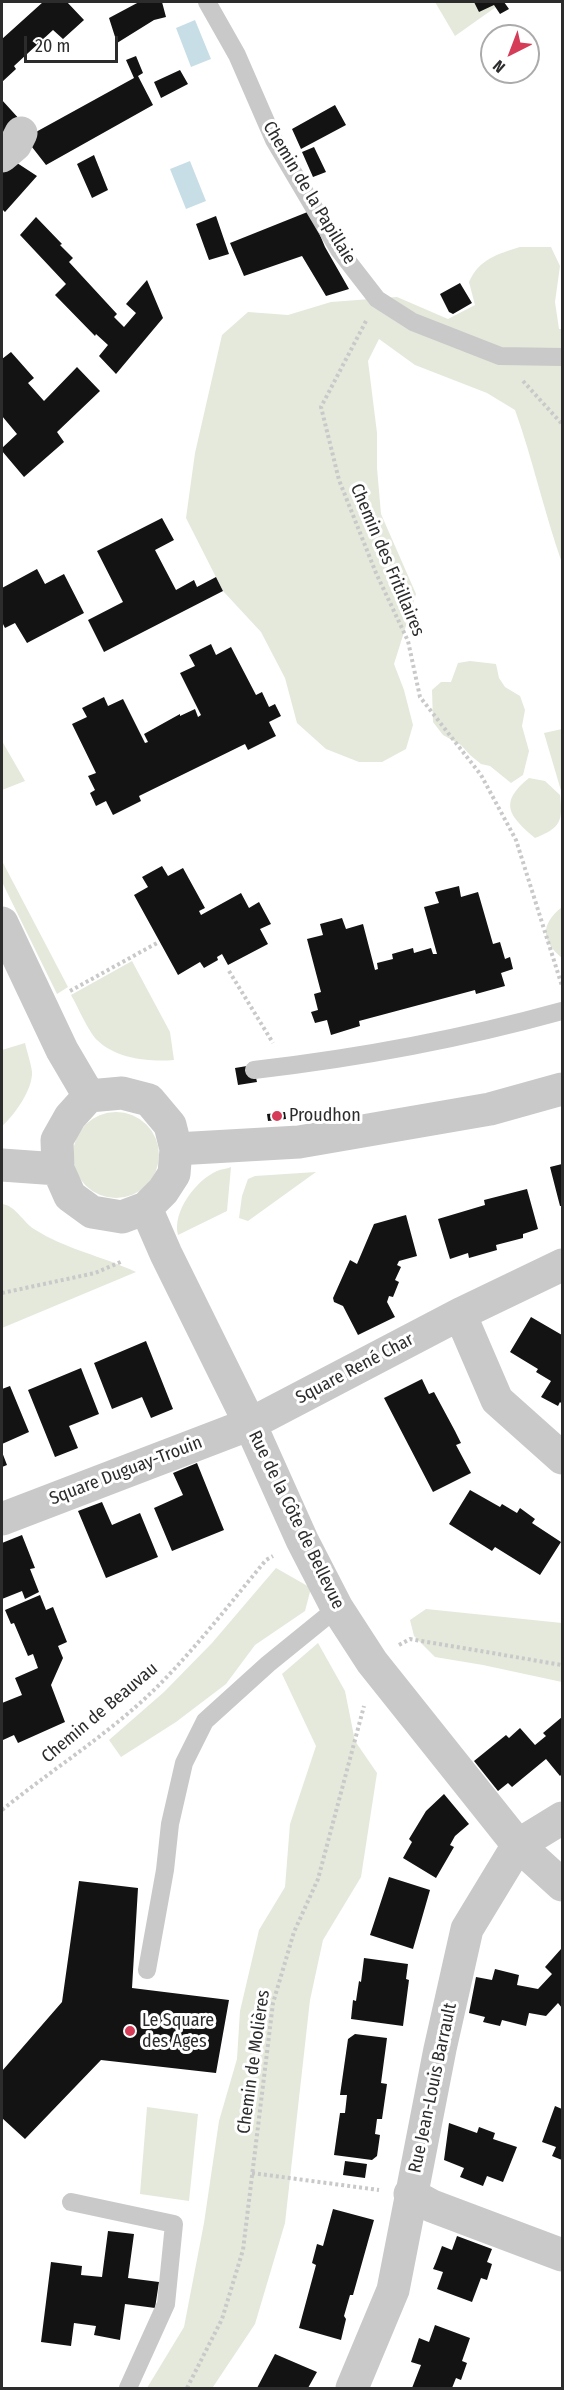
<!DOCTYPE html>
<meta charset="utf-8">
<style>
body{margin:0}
#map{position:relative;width:564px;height:2390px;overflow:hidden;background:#fff;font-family:"Fira Sans Condensed",sans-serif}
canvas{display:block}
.frame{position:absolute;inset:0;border:3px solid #2c2c2c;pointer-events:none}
.north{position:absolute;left:480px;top:24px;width:60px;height:60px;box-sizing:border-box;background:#fff;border:2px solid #ababab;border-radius:50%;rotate:222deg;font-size:16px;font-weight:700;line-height:24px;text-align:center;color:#2c2c2c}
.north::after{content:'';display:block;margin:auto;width:21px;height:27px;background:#d53c57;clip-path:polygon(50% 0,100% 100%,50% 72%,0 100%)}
.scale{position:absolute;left:24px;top:36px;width:94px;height:27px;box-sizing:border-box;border:3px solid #2c2c2c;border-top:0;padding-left:8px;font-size:18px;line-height:21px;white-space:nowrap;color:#2c2c2c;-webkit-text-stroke:4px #fff;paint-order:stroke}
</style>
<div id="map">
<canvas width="564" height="2390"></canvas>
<div class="frame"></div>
<div class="north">N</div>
<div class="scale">20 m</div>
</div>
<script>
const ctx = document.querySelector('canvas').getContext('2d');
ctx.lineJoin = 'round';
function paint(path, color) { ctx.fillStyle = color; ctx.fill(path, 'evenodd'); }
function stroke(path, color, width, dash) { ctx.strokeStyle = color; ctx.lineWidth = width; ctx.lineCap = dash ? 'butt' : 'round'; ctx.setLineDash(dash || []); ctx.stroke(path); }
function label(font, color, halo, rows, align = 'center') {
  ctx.font = font + ' "Fira Sans Condensed",sans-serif'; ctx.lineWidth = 6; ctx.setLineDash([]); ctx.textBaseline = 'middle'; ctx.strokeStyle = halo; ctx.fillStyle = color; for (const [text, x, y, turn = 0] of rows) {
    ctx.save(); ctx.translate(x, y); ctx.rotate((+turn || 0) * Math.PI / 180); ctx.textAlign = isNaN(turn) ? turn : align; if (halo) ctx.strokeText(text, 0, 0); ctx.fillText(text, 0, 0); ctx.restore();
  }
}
const green = new Path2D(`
 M435 2H503L455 36Z
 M520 247H551L560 266 555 302 559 329H562V563C544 512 533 460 515 410L487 393 415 365 379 339 368 361 377 433V468L381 514 416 594 394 664 404 690 413 725 406 749 382 762H359L326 749 297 723 285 678 261 632 223 591 186 518 195 453 222 335 248 312 288 315 331 302 397 297 448 319 475 305 469 282C479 259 498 254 520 247Z
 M470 661 496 664 499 678 505 687 520 696 525 710 522 726 529 751 523 775 511 783 490 766 481 764 470 755 461 745 443 735 433 722 432 690 441 682H451L458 663Z
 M562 729V794L544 733Z
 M2 741 25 781 2 790Z
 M529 778 545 781 560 795C563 821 561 828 535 838 509 816 498 803 529 778Z
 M2 861 68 987 57 994 2 882Z
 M562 907V958C541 940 540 925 562 907Z
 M132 961 170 1032 174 1060C150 1062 116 1059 97 1040 88 1031 78 1007 71 995Z
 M25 1043C27 1052 31 1063 32 1072 33 1089 14 1116 2 1126V1050Z
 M73 1155a43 43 0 1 1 86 0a43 43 0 1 1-86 0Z
 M231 1167 227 1211 178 1235C172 1212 196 1180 217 1171 221 1169 227 1169 231 1167Z
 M316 1172 248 1221 239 1218 242 1196 248 1179 255 1176Z
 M2 1204C16 1206 22 1221 34 1229 65 1249 102 1256 136 1272L2 1328Z
 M276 1568 311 1588 305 1611 255 1645 226 1684 176 1722 121 1757 109 1740 164 1692 212 1643Z
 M426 1609 562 1623V1682L483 1665 435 1657 414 1636 410 1620Z
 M318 1643 345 1691 355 1741 377 1773 361 1877 323 1940 310 2000 285 2223 255 2324 213 2387 214 2388H147L184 2327 204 2223 219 2121 237 2059 240 2011 259 1930 285 1887 290 1824 316 1746 282 1674Z
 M147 2107 198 2114 189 2201 140 2194Z`);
const water = new Path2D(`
 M195 20 211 59 191 67 176 28Z
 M190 161 206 201 186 209 170 169Z`);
const building = new Path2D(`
 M43 2H67L84 20 63 39 53 30 14 66 16 69 2 82V39Z
 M139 2H162L166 17 154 20 117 43 109 18Z
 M474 2H504L509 9 500 14 494 5 479 12Z
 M136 56 143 73 138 76 153 105 46 165 25 138 134 78 126 60Z
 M180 70 188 84 161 98 154 82Z
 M2 100 21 121 2 141Z
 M335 105 346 125 301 149 292 129Z
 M314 147 326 172 313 177 302 152Z
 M94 155 108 190 92 198 77 164Z
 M14 161 37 176 5 212 2 209V170Z
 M310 211 325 247 349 289 326 296 302 256 244 276 230 243Z
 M216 216 229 254 209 260 196 224Z
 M36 217 62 244 60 245 73 258 69 262 117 314 114 317 124 327 136 313 126 304 147 280 163 318 116 374 99 356 108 345 96 334 95 336 55 295 66 284 20 235Z
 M460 283 472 303 453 314 449 312 440 294Z
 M11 352 34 378 28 383 44 401 77 367 100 391 57 432 64 442 24 477 2 451V448L17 434 2 416V359Z
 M162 518 174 540 155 550 176 590 194 580 197 587 216 577 223 591 104 652 88 620 123 602 97 551Z
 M37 569 45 584 64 574 84 613 27 643 15 623 5 628 2 622V588Z
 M211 644 216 655 231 647 256 695 262 692 269 707 275 704 281 716 269 722 276 736 248 750 245 744 139 796 141 801 113 815 106 801 96 806 90 793 95 790 88 776 96 773 72 724 87 717 82 708 104 697 108 706 123 699 145 743 148 742 144 734 180 714V716L195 709 198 717 201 715 180 673 195 666 189 655Z
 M162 866 168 876 183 868 205 908 199 911 201 915 241 893 249 908 259 902 271 924 260 929 268 944 228 965 222 954 217 957 218 960 204 968 200 962 178 975 134 895 148 887 142 877Z
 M459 886 461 897 478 892 493 944 500 942 505 959 510 957 513 969 501 973 505 986 476 994 475 990 359 1021 360 1026 331 1035 327 1020 315 1023 311 1012 318 1010 314 994 321 992 307 939 323 935 320 924 342 918 346 929 363 924 375 970 378 969 377 963 393 959 392 954 413 948 414 953 431 948 433 954H437L424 907 439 903 435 892Z
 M253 1065 257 1082 238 1085 235 1068Z
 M285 1112 286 1119 268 1121 267 1114Z
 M562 1164V1206H560L550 1167Z
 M527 1189 538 1229 523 1234V1238L496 1245 497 1250 469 1258 468 1253 450 1259 438 1219 485 1205 484 1200Z
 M406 1215 417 1256 399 1261 397 1265 401 1267 395 1280 399 1282 393 1297 389 1296 387 1302 395 1317 358 1335 343 1306 334 1302 333 1298 350 1260 357 1264 374 1224Z
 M531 1317 562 1335V1404L560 1402 558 1406 541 1397 551 1381 536 1372 538 1369 510 1352Z
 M146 1341 173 1409 151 1418 142 1397 112 1409 94 1363Z
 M81 1368 99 1414 69 1426 78 1448 55 1457 28 1390Z
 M422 1379 429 1394 434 1392 455 1431 461 1443 456 1445 471 1473 433 1492 384 1398Z
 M10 1386 29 1432 2 1444V1389Z
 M2 1452 7 1465 2 1467Z
 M197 1463 224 1530 172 1551 154 1508 183 1495 173 1473Z
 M470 1490 500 1507 502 1504 517 1513 520 1508 535 1519 532 1523 561 1542 540 1575 495 1547 492 1551 449 1524Z
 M102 1502 112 1525 140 1513 158 1557 106 1578 78 1511Z
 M22 1535 35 1568 30 1569 39 1592 25 1599 22 1591 2 1599V1543Z
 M40 1595 46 1610 53 1607 67 1642 58 1646 63 1658 51 1685 65 1722 18 1743 14 1735 3 1740 2 1703 22 1695 15 1678 38 1668 33 1654 28 1656 14 1623 11 1624 5 1610Z
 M562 1717V1774L560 1776 546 1759 512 1787 508 1783 498 1791 474 1761 506 1735 509 1738 520 1728 535 1745 546 1736 543 1733Z
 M444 1794 469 1824 455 1836 450 1845 454 1847 436 1878 403 1858 412 1842 409 1839 426 1811Z
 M389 1877 430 1890 413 1949 370 1935Z
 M79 1881 138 1888 132 1988 229 2000 216 2073 101 2060 25 2139 2 2118V2071L62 2002Z
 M561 1949 562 2008 558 2003 546 2016 529 2013 526 2026 502 2020 500 2026 483 2022 485 2017 469 2013 476 1977 492 1980 495 1969 519 1975 517 1985 538 1989 552 1974 545 1967Z
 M364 1958 408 1964 406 1979 409 1980 403 2026 351 2019 353 2000 356 2001 359 1981 361 1982Z
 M355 2034 387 2038 381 2083 387 2084 382 2119H377L375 2134 380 2135 377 2156 372 2160 334 2155 340 2113H345L347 2095H340L348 2039Z
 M555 2106 562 2109V2160L552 2156 556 2147 542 2142Z
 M449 2123 477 2133 479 2127 495 2133 493 2139 517 2147 503 2182 487 2176 483 2186 460 2177 464 2168 444 2160Z
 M345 2161 367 2164 365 2178 343 2175Z
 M333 2209 374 2220 353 2295H350L344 2316 346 2319 341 2340 299 2328 316 2265 312 2263 317 2244 323 2246Z
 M108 2231 134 2234 128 2278 159 2282 155 2308 125 2304 120 2340 94 2335 96 2326 74 2323 71 2346 41 2342 51 2262 82 2266 81 2275 102 2277Z
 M457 2236 492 2249 487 2262 492 2264 487 2280 481 2278 472 2302 437 2289 443 2272 433 2269 436 2262 442 2246 452 2250Z
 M435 2325 470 2338 462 2361 467 2363 461 2380 456 2378 452 2388H412L421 2365 411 2362 419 2338 429 2342Z
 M275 2354 317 2372 308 2388H257Z`);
const path = new Path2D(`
 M366 321 321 407 339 480 376 573 408 641 420 697 481 775 516 840 562 986
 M523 381 562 424
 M229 971 273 1043
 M70 991 157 943
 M2 1293 95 1273 123 1261
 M399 1645 410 1639 562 1665
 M2 1810C55 1767 114 1731 162 1682 199 1644 232 1601 266 1560L273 1556
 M252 2173 379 2190
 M187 2388 222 2319 243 2250 273 2003 294 1932 318 1879 364 1706`);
const lane = new Path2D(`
 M207 2 237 55 274 140 339 250 377 299 413 322 500 356 562 357
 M254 1070C359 1058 461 1039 562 1011
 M147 1970 165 1870 170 1824 184 1763 205 1721 268 1664 337 1608
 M71 2202 174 2224 166 2304 128 2388`);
const street = new Path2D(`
 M2 156 15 145 21 133
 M2 923 62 1050 89 1096
 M122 1093 149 1100 170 1125 176 1149 174 1174 163 1191 146 1208 122 1217 92 1212 70 1196 58 1169 57 1140 70 1117 89 1096Z
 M176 1149 299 1142 490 1109 562 1089
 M2 1165 58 1169
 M146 1208 166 1254 250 1424 302 1540 337 1608 372 1662 518 1845 562 1885
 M562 1265 460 1314 497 1400 562 1458
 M2 1519 250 1424 460 1314
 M410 2194 432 2206 562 2255
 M352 2388 393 2290 440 2049 467 1929 518 1845 562 1818`);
const markers = [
 [277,1116,6,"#d53c57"],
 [130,2031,6,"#d53c57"]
];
const streetNames = [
 ["Chemin de la Papillaie",309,193,59],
 ["Chemin des Fritillaires",387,560,67],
 ["Square René Char",355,1369,-28],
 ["Square Duguay-Trouin",126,1471,-21],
 ["Rue de la Côte de Bellevue",296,1520,64],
 ["Chemin de Beauvau",100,1713,-40],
 ["Chemin de Molières",254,2062,-82],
 ["Rue Jean-Louis Barrault",433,2088,-78]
];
const poiNames = [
 ["Proudhon",289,1116],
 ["Le Square",142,2021],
 ["des Ages",142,2042]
];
paint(green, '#e4e9db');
paint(water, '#c8dee7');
paint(building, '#131313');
stroke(path, '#c9c9c9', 4, [3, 3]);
stroke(lane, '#c9c9c9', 18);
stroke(street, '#c9c9c9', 33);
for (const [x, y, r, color] of markers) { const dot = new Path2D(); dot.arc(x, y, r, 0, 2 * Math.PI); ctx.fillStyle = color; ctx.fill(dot); stroke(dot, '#fff', 2); }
label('18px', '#2c2c2c', '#fff', streetNames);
label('18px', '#2c2c2c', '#fff', poiNames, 'left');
</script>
